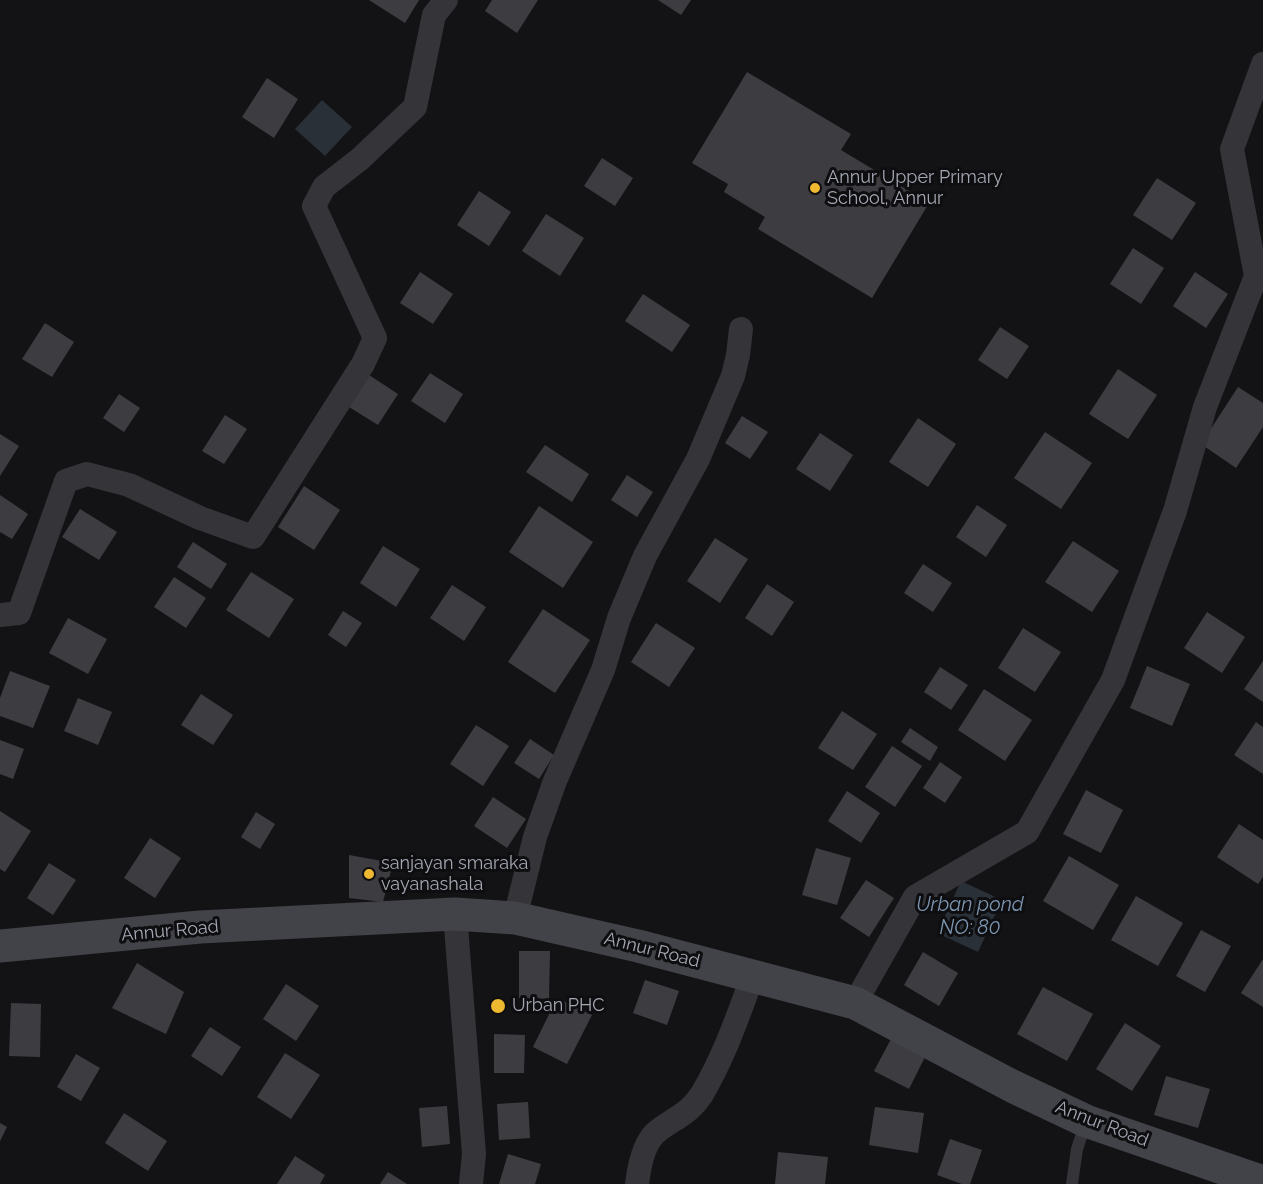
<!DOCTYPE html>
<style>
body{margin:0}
canvas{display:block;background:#131214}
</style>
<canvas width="1263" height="1184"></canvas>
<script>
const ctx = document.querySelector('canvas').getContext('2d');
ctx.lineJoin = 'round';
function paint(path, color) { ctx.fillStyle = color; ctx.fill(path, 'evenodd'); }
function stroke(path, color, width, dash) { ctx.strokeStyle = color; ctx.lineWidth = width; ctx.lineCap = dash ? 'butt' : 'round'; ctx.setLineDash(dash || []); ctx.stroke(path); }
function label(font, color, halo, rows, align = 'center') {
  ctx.font = font + ' Raleway,sans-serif'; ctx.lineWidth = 6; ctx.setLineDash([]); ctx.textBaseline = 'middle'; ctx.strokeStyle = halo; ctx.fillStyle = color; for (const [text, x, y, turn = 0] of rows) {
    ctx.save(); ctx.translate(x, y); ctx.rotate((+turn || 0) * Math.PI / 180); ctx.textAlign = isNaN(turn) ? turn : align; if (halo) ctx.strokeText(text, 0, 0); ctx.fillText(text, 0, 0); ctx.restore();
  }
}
const water = new Path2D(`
 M322 100 352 127 325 156 295 129Z
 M961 881 1002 900 978 952 937 933Z`);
const building = new Path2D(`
 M369 0H419L405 23Z
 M492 0H538L517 33 485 11Z
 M658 0H691L681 15Z
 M747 72 851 134 841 150 929 203 872 298 758 229 765 217 724 192 728 184 692 163Z
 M267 78 298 99 274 138 242 117Z
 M602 158 633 178 615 206 584 186Z
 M1157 178 1196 203 1172 240 1133 215Z
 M479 191 511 212 489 246 457 225Z
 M546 214 584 238 560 276 522 251Z
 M1133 248 1164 268 1141 304 1110 284Z
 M420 272 453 294 433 324 400 303Z
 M1195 272 1228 294 1206 328 1173 306Z
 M643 294 690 325 672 352 625 321Z
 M45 323 74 342 52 377 22 359Z
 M1000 327 1029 346 1007 379 978 360Z
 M1118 369 1157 395 1128 439 1089 414Z
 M430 373 463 394 445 423 411 401Z
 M369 375 398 394 378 425 349 407Z
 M1238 387 1263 403V427L1236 468 1201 444Z
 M119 394 140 408 124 432 103 418Z
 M225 415 247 429 224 464 202 451Z
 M742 416 768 432 750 459 725 443Z
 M918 418 956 444 928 487 889 462Z
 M1045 432 1092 463 1061 509 1014 478Z
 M820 433 853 455 830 491 796 469Z
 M0 434 19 446 0 476Z
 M545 445 589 474 572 502 526 472Z
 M627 475 653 492 637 517 611 500Z
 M304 486 340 510 314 550 278 527Z
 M0 495 28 514 12 539 0 532Z
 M977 505 1007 525 986 557 956 537Z
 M539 506 593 542 563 588 509 552Z
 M80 509 117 532 99 560 62 537Z
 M715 538 748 559 720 603 687 581Z
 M1073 541 1119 571 1092 612 1045 582Z
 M193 542 227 564 211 589 177 567Z
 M383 546 420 569 396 607 360 583Z
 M923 564 952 583 933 612 904 593Z
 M251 572 294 599 269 638 226 610Z
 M174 577 206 598 186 628 154 607Z
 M767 584 794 602 772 636 745 618Z
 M452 585 486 607 464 641 430 618Z
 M543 609 590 640 555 693 508 662Z
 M343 611 362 623 346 647 328 635Z
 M1207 612 1245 637 1222 673 1184 648Z
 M68 618 107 639 88 674 49 653Z
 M656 623 695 648 669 687 631 662Z
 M1023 628 1061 652 1035 692 998 668Z
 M1263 661V702L1244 689Z
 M1147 666 1190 684 1172 726 1130 708Z
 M940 667 968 685 951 710 924 692Z
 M10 671 50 686 33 728 0 716V698Z
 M984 689 1032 720 1005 761 958 730Z
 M201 694 233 715 213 745 181 725Z
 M78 698 112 712 98 745 64 731Z
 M842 711 877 734 853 770 818 748Z
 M1256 722 1263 727V774L1234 755Z
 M476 725 509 746 483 786 450 764Z
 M910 728 938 747 930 761 901 742Z
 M530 739 554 755 539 779 514 763Z
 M0 740 24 749 13 779 0 774Z
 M892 746 922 766 895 807 865 787Z
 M940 762 962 777 945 803 923 788Z
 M1086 790 1123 810 1101 853 1063 834Z
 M847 791 880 813 861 843 828 821Z
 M493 797 526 819 507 848 474 826Z
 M0 811 31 831 5 872 0 869Z
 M256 812 275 824 260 849 241 837Z
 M1239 824 1263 840V877L1258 884 1217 857Z
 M150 838 181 858 155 898 124 878Z
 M816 848 851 858 837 905 802 895Z
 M349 855 393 863 383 902 349 898Z
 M1069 856 1119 885 1093 930 1043 901Z
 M49 863 76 880 53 915 27 898Z
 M866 880 894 898 869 937 840 918Z
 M1136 896 1183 923 1158 966 1111 940Z
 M1201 930 1231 946 1205 992 1176 976Z
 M519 951H550L549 999 519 998Z
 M923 952 958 973 939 1006 904 985Z
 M1263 959V1007L1241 993Z
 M137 963 184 992 166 1034 112 1008Z
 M645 980 679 991 667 1025 633 1013Z
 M286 984 319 1006 296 1041 263 1019Z
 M1043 987 1093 1014 1067 1061 1017 1034Z
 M557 998 592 1015 567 1064 533 1047Z
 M11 1003 41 1004 40 1057 9 1056Z
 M1125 1023 1161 1046 1132 1091 1096 1069Z
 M210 1027 241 1047 222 1076 191 1056Z
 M494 1034 525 1035 524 1073H494Z
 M891 1039 925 1057 909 1089 874 1071Z
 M285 1053 320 1075 291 1119 257 1097Z
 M76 1054 100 1068 81 1101 57 1087Z
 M1166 1076 1210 1089 1198 1128 1154 1115Z
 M528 1102 530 1138 499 1140 497 1104Z
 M447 1106 450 1144 422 1147 419 1108Z
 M875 1107 924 1113 918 1153 869 1145Z
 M124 1113 167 1141 148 1171 105 1143Z
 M0 1123 7 1127 0 1141Z
 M950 1139 982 1150 970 1184H962L937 1175Z
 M778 1152 828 1157 825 1184H775Z
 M508 1154 541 1164 535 1184H499Z
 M295 1156 325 1175 320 1184H277Z
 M388 1172 407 1184H380Z`);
const lane = new Path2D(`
 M1072 1184 1077 1149 1086 1122`);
const street = new Path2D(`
 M0 615 19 613 66 481 87 474 129 485 200 518 253 537 363 364 375 338 314 206 324 187 360 159 415 107 434 15 446 0
 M455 914 474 1154 471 1184
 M515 918 535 837 555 781 603 670 619 618 645 556 698 459 733 376 738 355 741 329
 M855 1003 915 897 1027 832 1113 680 1175 511 1205 407 1256 276 1232 149 1263 64
 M637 1184C639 1167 644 1140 659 1130 675 1118 690 1113 702 1094 724 1057 738 1016 753 975`);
const secondary = new Path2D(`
 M0 946 200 927 455 914 515 918 638 946 855 1003 1012 1086 1086 1121 1263 1182`);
const markers = [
 [815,188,6,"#eeb830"],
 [369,874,6,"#eeb830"],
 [498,1006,8,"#eeb830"]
];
const poiNames = [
 ["Annur Upper Primary",827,178],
 ["School, Annur",827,199],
 ["sanjayan smaraka",381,864],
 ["vayanashala",381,885],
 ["Urban PHC",512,1006]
];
const streetNames = [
 ["Annur Road",170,931,-5],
 ["Annur Road",652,950,14],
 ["Annur Road",1102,1124,21]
];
const waterNames = [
 ["Urban pond",970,905],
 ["NO: 80",970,928]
];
paint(water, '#293037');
paint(building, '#3d3d41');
stroke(lane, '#343439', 12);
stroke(street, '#343439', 24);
stroke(secondary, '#424349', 33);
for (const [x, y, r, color] of markers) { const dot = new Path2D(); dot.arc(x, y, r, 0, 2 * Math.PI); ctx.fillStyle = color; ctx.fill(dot); stroke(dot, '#0e0d0f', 2); }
label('18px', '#a4a8b4', '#0e0d0f', poiNames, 'left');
label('18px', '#a4a8b4', '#0e0d0f', streetNames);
label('italic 20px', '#7b94af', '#0e0d0f', waterNames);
</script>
